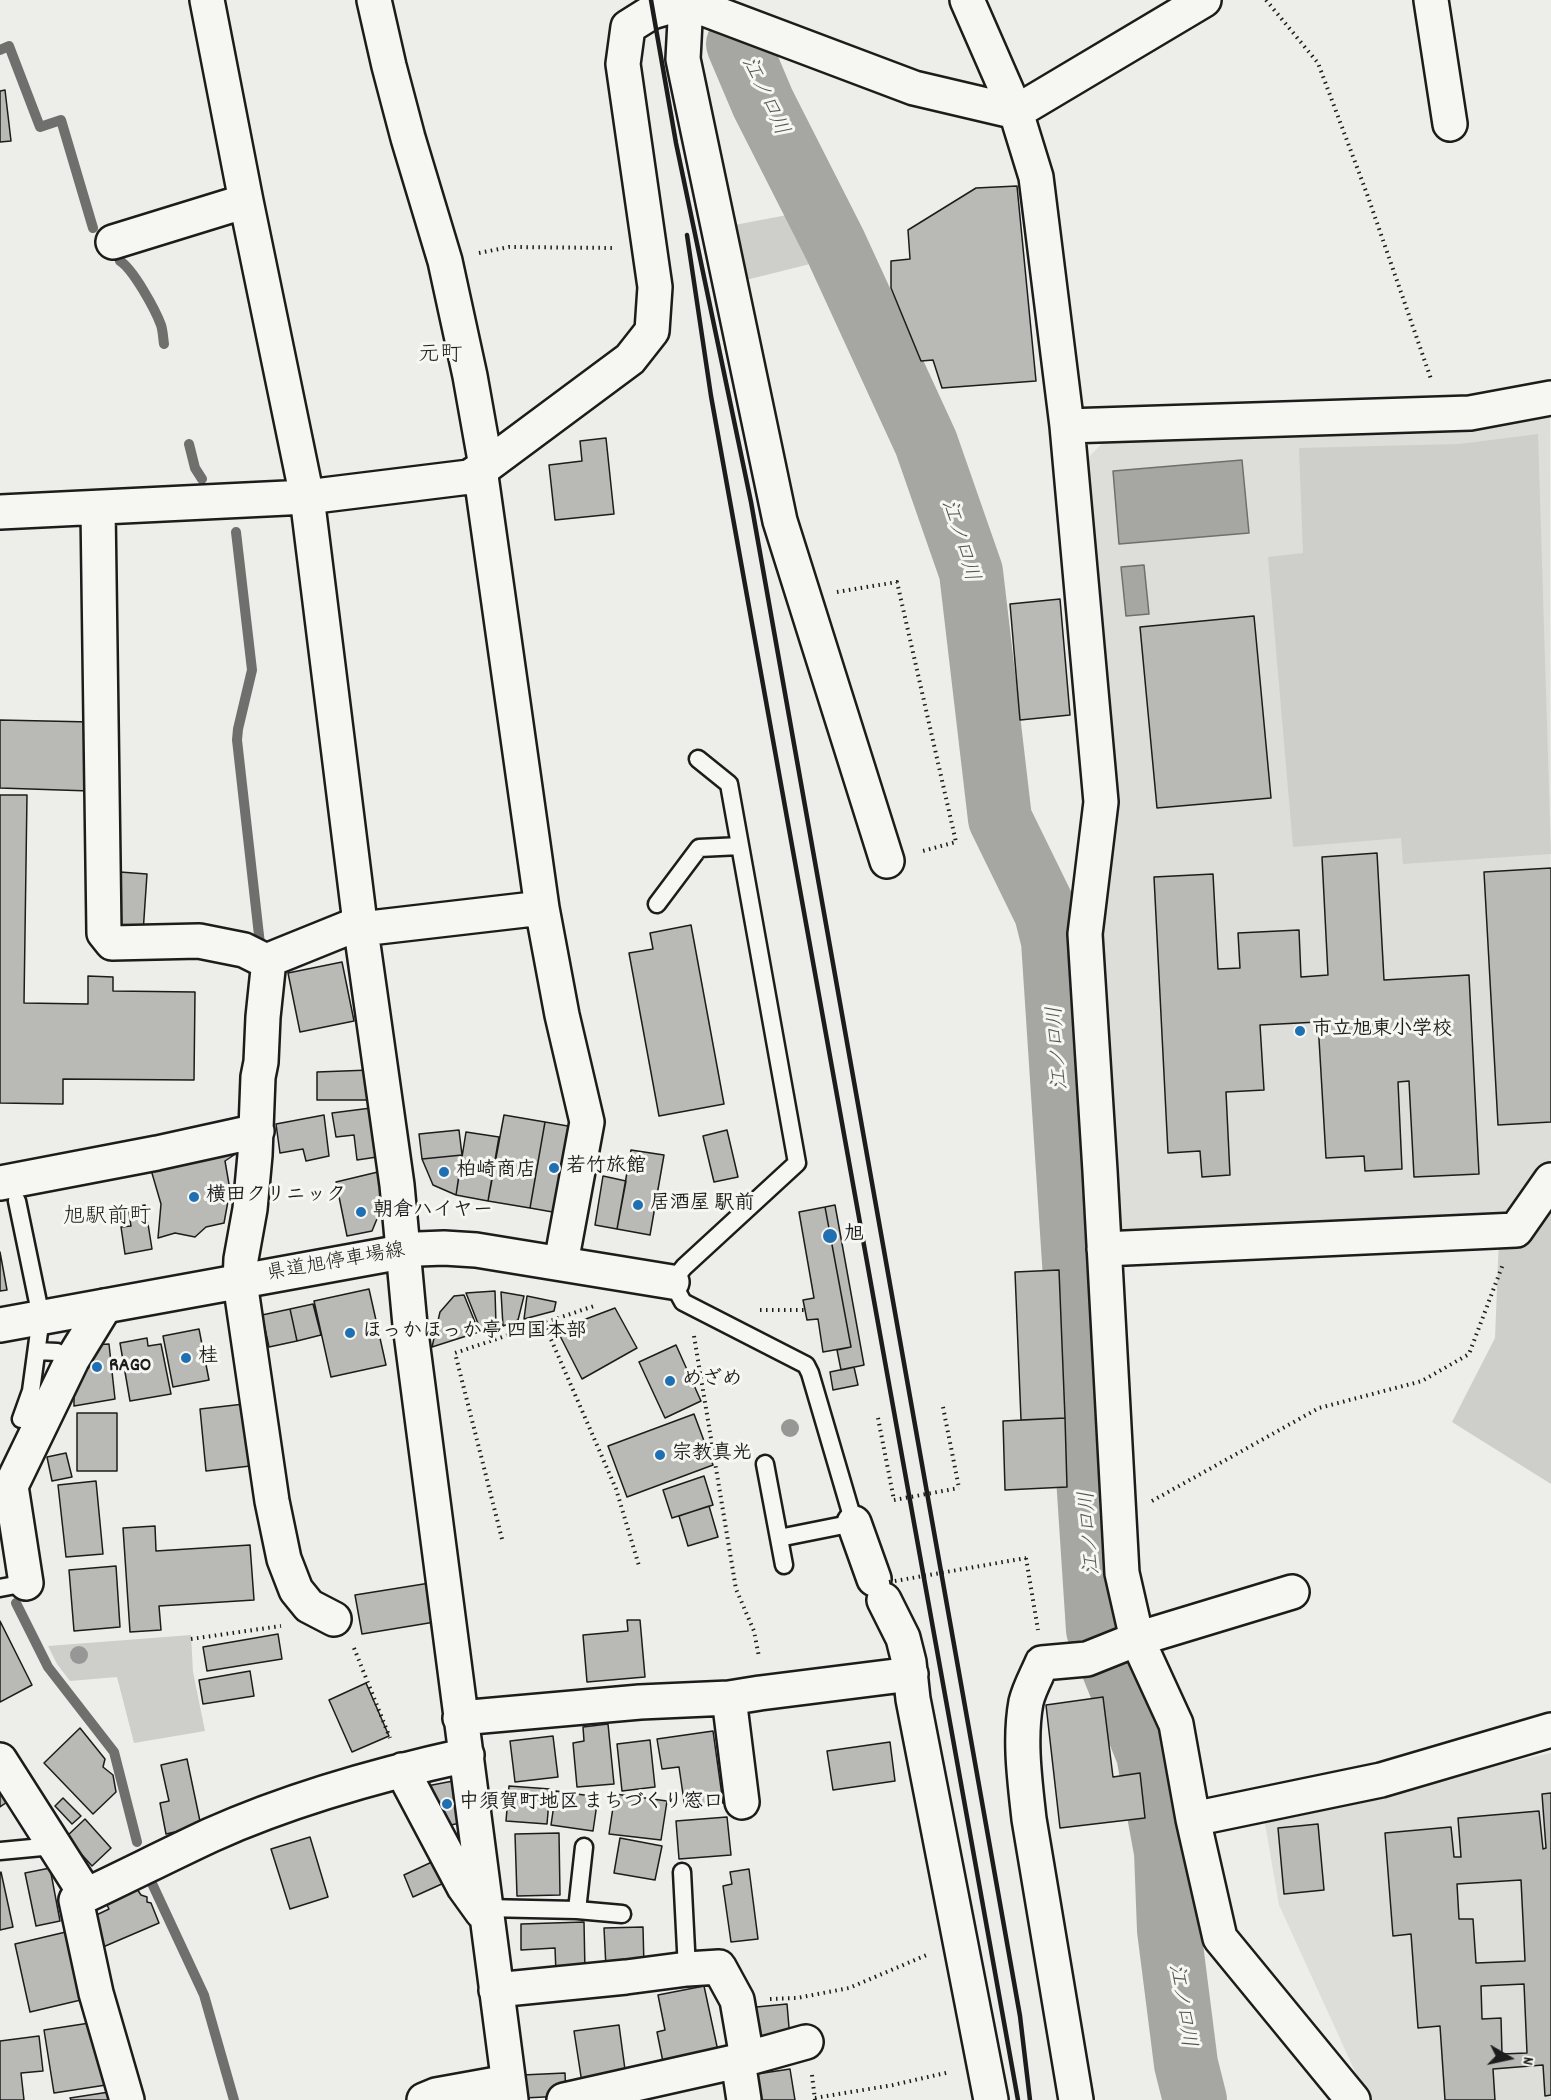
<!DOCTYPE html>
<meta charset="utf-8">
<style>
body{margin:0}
#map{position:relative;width:1551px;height:2100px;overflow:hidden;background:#edede9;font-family:Dekko,sans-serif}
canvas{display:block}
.north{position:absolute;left:1479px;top:2028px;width:60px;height:60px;-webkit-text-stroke:4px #f6f6f2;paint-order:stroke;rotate:99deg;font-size:16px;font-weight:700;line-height:24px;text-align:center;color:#1c1c1c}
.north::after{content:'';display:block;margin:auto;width:21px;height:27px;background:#1c1c1c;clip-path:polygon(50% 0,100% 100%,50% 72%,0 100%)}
</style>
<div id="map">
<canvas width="1551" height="2100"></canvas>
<div class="north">N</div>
</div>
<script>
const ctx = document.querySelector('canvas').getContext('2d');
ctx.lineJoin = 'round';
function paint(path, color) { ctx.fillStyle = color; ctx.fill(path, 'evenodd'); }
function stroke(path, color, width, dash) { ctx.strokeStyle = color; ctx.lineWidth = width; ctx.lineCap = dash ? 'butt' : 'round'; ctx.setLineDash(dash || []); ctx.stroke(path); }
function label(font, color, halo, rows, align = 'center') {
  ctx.font = font + ' Dekko,"Klee One",sans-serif'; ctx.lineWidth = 6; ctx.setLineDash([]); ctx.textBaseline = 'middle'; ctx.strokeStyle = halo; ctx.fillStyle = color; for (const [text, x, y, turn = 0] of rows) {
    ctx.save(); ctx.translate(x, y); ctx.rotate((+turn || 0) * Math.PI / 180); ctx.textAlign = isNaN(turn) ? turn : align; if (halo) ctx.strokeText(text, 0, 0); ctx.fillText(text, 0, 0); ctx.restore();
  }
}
const built = new Path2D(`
 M1550 415 1551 1159 1509 1225 1120 1238 1101 932 1117 795 1087 459 1108 437 1464 432Z
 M1551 1753V2100H1368L1279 1905 1264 1818Z`);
const green = new Path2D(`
 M798 213 830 259 738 282 729 226Z
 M1538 434 1551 854 1403 864 1401 838 1293 847 1268 557 1303 553 1299 448 1459 444Z
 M1551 1208V1484L1452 1422 1495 1338 1500 1213Z
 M191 1635 193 1672 205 1731 134 1743 117 1677 70 1681 57 1664 48 1646Z`);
const water = new Path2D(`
 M1242 460 1249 533 1119 544 1113 471Z
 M1144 565 1149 614 1126 616 1121 567Z`);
const stream = new Path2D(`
 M0 50 9 46 40 127 61 120 93 228
 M120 261C133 269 155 309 161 325 163 331 163 338 164 344
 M189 444 195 468 202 479
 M236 532 252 670 238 729 237 740 261 953
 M16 1603 48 1667 114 1752 137 1842
 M149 1877 204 1995 234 2100`);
const river = new Path2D(`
 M738 44 763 103 835 245 926 443 971 572 1000 819 1046 913 1053 941 1098 1630 1148 1754 1166 1852 1169 1930 1186 2064 1195 2100`);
const building = new Path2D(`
 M5 90 11 141 0 142V91Z
 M1017 186 1036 381 942 388 933 360 921 361 891 288V261L910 259 908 230 976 188Z
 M606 438 614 514 555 520 549 465 582 461 580 441Z
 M1060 599 1070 715 1020 720 1010 604Z
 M1254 616 1271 798 1157 808 1140 627Z
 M0 720 91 722 90 791 0 788Z
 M0 795H27L24 1003 88 1004V976L113 977V991L195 992 194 1080 63 1079V1104L0 1103Z
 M1377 853 1384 980 1469 975 1479 1174 1414 1177 1409 1081 1398 1082 1402 1169 1365 1171 1364 1156 1326 1158 1318 1022 1260 1025 1264 1090 1226 1092 1230 1175 1202 1177 1200 1151 1168 1153 1154 877 1213 874 1218 969 1240 968 1238 933 1299 930 1301 977 1328 975 1322 857Z
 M1551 868V1122L1498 1125 1484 872Z
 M120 872 147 874 143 933 117 931Z
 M691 925 724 1104 659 1116 629 953 653 949 650 933Z
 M342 962 354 1021 300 1032 288 973Z
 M370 1070V1100H317V1072Z
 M371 1108 377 1157 357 1160 354 1135 336 1137 332 1113Z
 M324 1115 329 1156 306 1161 303 1149 280 1153 276 1124Z
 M504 1115 545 1122 530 1208 488 1201Z
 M545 1122 579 1128 564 1214 530 1208Z
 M459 1130 462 1155 422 1159 419 1134Z
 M727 1130 738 1177 714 1182 703 1136Z
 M466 1132 499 1137 488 1201 456 1195Z
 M232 1145 234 1155 225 1161 230 1190 224 1223 206 1227 195 1237 175 1233 158 1238 161 1204 149 1163Z
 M631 1150 664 1155 650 1235 617 1229Z
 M462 1155 456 1195 433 1185 422 1159Z
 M382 1171 388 1192 372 1231 347 1236 336 1182Z
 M603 1176 626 1181 617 1229 595 1225Z
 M145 1205 152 1249 125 1254 121 1227 131 1226 128 1208Z
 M835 1205 864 1365 841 1370 837 1350 851 1347 825 1207Z
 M825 1207 851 1347 823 1352 818 1319 807 1320 803 1300 814 1298 799 1212Z
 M0 1252 7 1290 0 1291Z
 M1059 1270 1065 1418 1021 1420 1015 1272Z
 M369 1289 386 1365 331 1377 314 1301Z
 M495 1291 496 1325 481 1331 466 1293Z
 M501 1292 524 1296 518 1320 503 1326Z
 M464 1295 479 1332 432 1347 440 1312 454 1296Z
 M527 1296 556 1302 554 1311 524 1319Z
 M313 1304 321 1335 297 1341 290 1309Z
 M615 1308 637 1348 582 1379 557 1330Z
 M290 1309 297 1341 269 1347 262 1315Z
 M199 1329 209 1380 173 1387 163 1336Z
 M147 1338 148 1346 161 1344 171 1394 130 1401 120 1343Z
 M109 1344 115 1399 74 1406V1388L93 1345Z
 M676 1345 701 1401 665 1418 639 1362Z
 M854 1367 858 1385 833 1390 830 1372Z
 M253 1403 259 1465 206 1471 200 1409Z
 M77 1413H117V1471H77Z
 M694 1414 713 1465 627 1497 608 1446Z
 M1065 1418 1067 1487 1005 1490 1003 1421Z
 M66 1453 72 1477 52 1481 47 1457Z
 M704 1476 713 1505 672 1518 663 1490Z
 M96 1481 103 1554 66 1557 58 1485Z
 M709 1506 718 1537 688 1546 679 1516Z
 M155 1526 156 1551 250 1545 254 1600 159 1606 161 1630 130 1632 123 1528Z
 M116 1566 120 1627 74 1631 69 1570Z
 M436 1582 441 1621 362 1634 355 1595Z
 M627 1620H640L645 1677 587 1682 583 1635 628 1631Z
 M0 1621 32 1685 0 1702Z
 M278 1634 282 1659 207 1671 203 1647Z
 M250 1671 254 1696 203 1704 199 1680Z
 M366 1683 389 1736 352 1752 329 1700Z
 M1103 1697 1113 1777 1140 1773 1145 1818 1060 1828 1046 1705Z
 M608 1724 614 1784 577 1787 573 1743 584 1741 583 1727Z
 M80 1728 105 1759 103 1767 113 1775 116 1792 93 1814 44 1763Z
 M713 1731 723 1803 685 1808 679 1767 662 1769 657 1739Z
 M553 1736 558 1777 515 1782 510 1741Z
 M650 1740 655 1787 622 1791 617 1744Z
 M890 1742 895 1781 833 1790 827 1751Z
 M187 1759 201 1826 166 1834 160 1803 169 1801 161 1765Z
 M458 1780 466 1822 435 1828 427 1786Z
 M0 1783 10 1800 0 1807Z
 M509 1786 550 1789 547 1824 506 1821Z
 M556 1791 598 1797 593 1831 551 1825Z
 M1551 1793V2095L1545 2096 1543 2065 1493 2069 1495 2100H1445L1440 2026 1418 2028 1411 1934 1393 1936 1385 1833 1451 1827 1454 1857H1461L1458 1818 1539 1811 1543 1849 1546 1848 1542 1794ZM1521 1880 1525 1961 1476 1963 1473 1919H1459L1457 1884ZM1524 1984 1527 2053 1502 2054 1501 2018 1482 2019 1481 1986Z
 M615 1794 667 1801 661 1840 609 1834Z
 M63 1798 81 1816 72 1824 55 1806Z
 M727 1817 731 1855 679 1859 676 1821Z
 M85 1819 111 1848 92 1866 66 1837Z
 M1318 1824 1324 1890 1284 1894 1278 1828Z
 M559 1833 560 1895 517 1896 515 1834Z
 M310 1837 328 1897 290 1909 271 1849Z
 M620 1838 662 1846 655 1880 614 1873Z
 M434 1861 444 1883 413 1897 404 1875Z
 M50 1868 60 1921 36 1926 25 1873Z
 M749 1869 758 1939 731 1942 723 1886 732 1884 730 1872Z
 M1 1872 13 1927 0 1930V1873Z
 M137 1889 141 1895 147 1897V1902L151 1903 159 1923 103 1947 88 1919 109 1909 105 1901Z
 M584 1922 585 1972 556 1973 555 1948 521 1950V1924Z
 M643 1927 644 1967 606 1968 604 1928Z
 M70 1931 85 1999 30 2012 15 1944Z
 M704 1986 718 2051 663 2062 657 2032 665 2030 658 1995Z
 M787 2004 790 2039 749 2042 746 2008Z
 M96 2022 106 2085 54 2093 44 2030Z
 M619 2025 626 2077 582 2083 574 2031Z
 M39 2036 43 2071 21 2073 24 2100H0V2041Z
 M790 2069 795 2100H761L757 2074Z
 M565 2073 566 2096 523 2098 522 2075Z
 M109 2092 110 2100H71L70 2098Z`);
const path = new Path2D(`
 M1266 0 1318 63 1367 194 1431 379
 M479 253 509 247 615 248
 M837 592 897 582 956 842 919 852
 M760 1310H805
 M544 1323 616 1489 639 1566
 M694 1336 736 1589 754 1631 759 1657
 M943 1407 959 1488
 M878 1418 894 1500
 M1152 1501 1319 1408 1422 1381 1469 1354 1503 1264
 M502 1539 455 1353 594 1306
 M1026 1558 1038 1630
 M191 1639 281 1626
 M354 1648 390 1738
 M770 1999 797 1998 849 1988 929 1954
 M812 2075 815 2100
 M815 2098 893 2085 950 2072`);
const service = new Path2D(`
 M698 759 729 784 797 1163 684 1267 672 1282 683 1302 806 1365 810 1373 854 1523 779 1538
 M657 904 699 848 740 846
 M17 1201 41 1317 31 1391 21 1419
 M37 1351 57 1352 72 1360
 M765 1464 784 1565
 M0 1588 26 1583
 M0 1851 53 1846
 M682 1872 687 1969
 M485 1908 577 1910 622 1914
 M577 1910 584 1847`);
const minor = new Path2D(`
 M207 0 246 201 307 497 360 923 397 1185 410 1325 511 2100
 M374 0 389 66 408 138 445 261 470 376 486 466
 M967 0 1016 112 1036 177 1067 426 1101 802 1085 934 1100 1171 1122 1573 1137 1639 1176 1724 1193 1819 1220 1938 1353 2100
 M1431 0 1450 124
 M686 2 683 59 780 521 887 861
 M113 242 246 201
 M1067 426 1470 413 1551 398
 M480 469 542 908 562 1015 587 1122 561 1263
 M98 508 104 933 112 943 199 941 244 950 266 961 360 923
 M0 512 307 497 469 477 486 466 630 359 652 331 655 287 623 64 628 27 652 12 686 2 914 88 1016 112 1204 0
 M361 929 542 908
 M269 960 263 1017 261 1062 258 1077 255 1155 250 1209 241 1259 240 1282 272 1501 284 1559 296 1590 309 1606 334 1619
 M0 1183 157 1153 257 1131
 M1104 1249 1516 1230 1551 1180
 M854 1523 874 1579
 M26 1583 11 1486 72 1360 105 1306
 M884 1600 903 1638 909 1662 913 1699 991 2100
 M729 1698 742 1802
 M460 1718 640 1702 729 1698 760 1693 911 1674
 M0 1760 86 1895
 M402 1770 464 1887 482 1912
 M1193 1819 1381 1780 1551 1730
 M496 1990 626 1977 687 1969 719 1967 737 2000 747 2058
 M738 2061 744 2100
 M127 2100 96 1993 76 1900C121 1879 166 1856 211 1835 293 1798 381 1774 467 1755
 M424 2100 436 2095 508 2082
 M564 2100 738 2061 806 2042
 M1076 2100 1029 1819C1025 1782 1019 1740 1026 1702 1029 1689 1037 1675 1042 1663L1087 1659 1137 1639 1292 1592`);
const secondary = new Path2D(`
 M0 1325 418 1249 444 1248 476 1250 672 1282`);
const rail = new Path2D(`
 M651 0 676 143 751 502 1020 2016 1030 2100
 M687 235 711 396 1018 2100`);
const pathBridge = new Path2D(`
 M894 1500 959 1488
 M889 1582 1026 1558`);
const trees = [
 [790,1428],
 [79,1655]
];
const markers = [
 [1300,1031,6,"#1f6fb2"],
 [554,1168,6,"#1f6fb2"],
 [444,1172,6,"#1f6fb2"],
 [194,1197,6,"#1f6fb2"],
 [638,1205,6,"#1f6fb2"],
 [361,1212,6,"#1f6fb2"],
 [830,1236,8,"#1f6fb2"],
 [350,1333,6,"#1f6fb2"],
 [186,1358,6,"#1f6fb2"],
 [97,1367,6,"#1f6fb2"],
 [670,1381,6,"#1f6fb2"],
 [660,1455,6,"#1f6fb2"],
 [447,1804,6,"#1f6fb2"]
];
const poiNames = [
 ["市立旭東小学校",1312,1031],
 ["若竹旅館",566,1168],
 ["柏崎商店",456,1172],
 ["横田クリニック",206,1197],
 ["居酒屋 駅前",650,1205],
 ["朝倉ハイヤー",373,1212],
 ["旭",844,1236],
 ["ほっかほっか亭 四国本部",362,1333],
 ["桂",198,1358],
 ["RAGO",109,1367],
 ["めざめ",682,1381],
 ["宗教真光",672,1455],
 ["中須賀町地区 まちづくり窓口",459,1804]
];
const streetNames = [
 ["県道旭停車場線",336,1264,-10]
];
const waterNames = [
 ["江ノ口川",763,97,65],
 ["江ノ口川",958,541,73],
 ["江ノ口川",1060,1048,-94],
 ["江ノ口川",1092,1533,-94],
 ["江ノ口川",1180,2006,81]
];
const quarterNames = [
 ["元町",440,357],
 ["旭駅前町",107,1219]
];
paint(built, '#ddddda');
paint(green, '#cececb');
paint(water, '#a6a6a3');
stroke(water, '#6f6f6d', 1.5);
stroke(stream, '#6f6f6d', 10);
stroke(river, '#a6a6a3', 64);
paint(building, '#b9b9b6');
stroke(building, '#1c1c1c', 1.5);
stroke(service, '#1c1c1c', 21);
stroke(minor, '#1c1c1c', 38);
stroke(secondary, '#1c1c1c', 38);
stroke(path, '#1c1c1c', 4, [1.5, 4.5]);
stroke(service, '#f6f6f2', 16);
stroke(minor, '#f6f6f2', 33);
stroke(secondary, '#f6f6f2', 33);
stroke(rail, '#1c1c1c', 4.5);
stroke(pathBridge, '#1c1c1c', 4, [1.5, 4.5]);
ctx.fillStyle = '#979795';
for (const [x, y] of trees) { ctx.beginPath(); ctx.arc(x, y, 9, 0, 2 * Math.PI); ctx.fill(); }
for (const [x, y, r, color] of markers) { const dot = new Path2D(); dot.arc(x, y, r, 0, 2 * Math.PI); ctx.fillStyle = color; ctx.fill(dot); stroke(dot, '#f6f6f2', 2); }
label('bold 20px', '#1c1c1c', '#f6f6f2', poiNames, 'left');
label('20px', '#1c1c1c', '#f6f6f2', streetNames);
label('italic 21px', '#535352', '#f6f6f2', waterNames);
label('22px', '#1c1c1c', '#f6f6f2', quarterNames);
</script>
